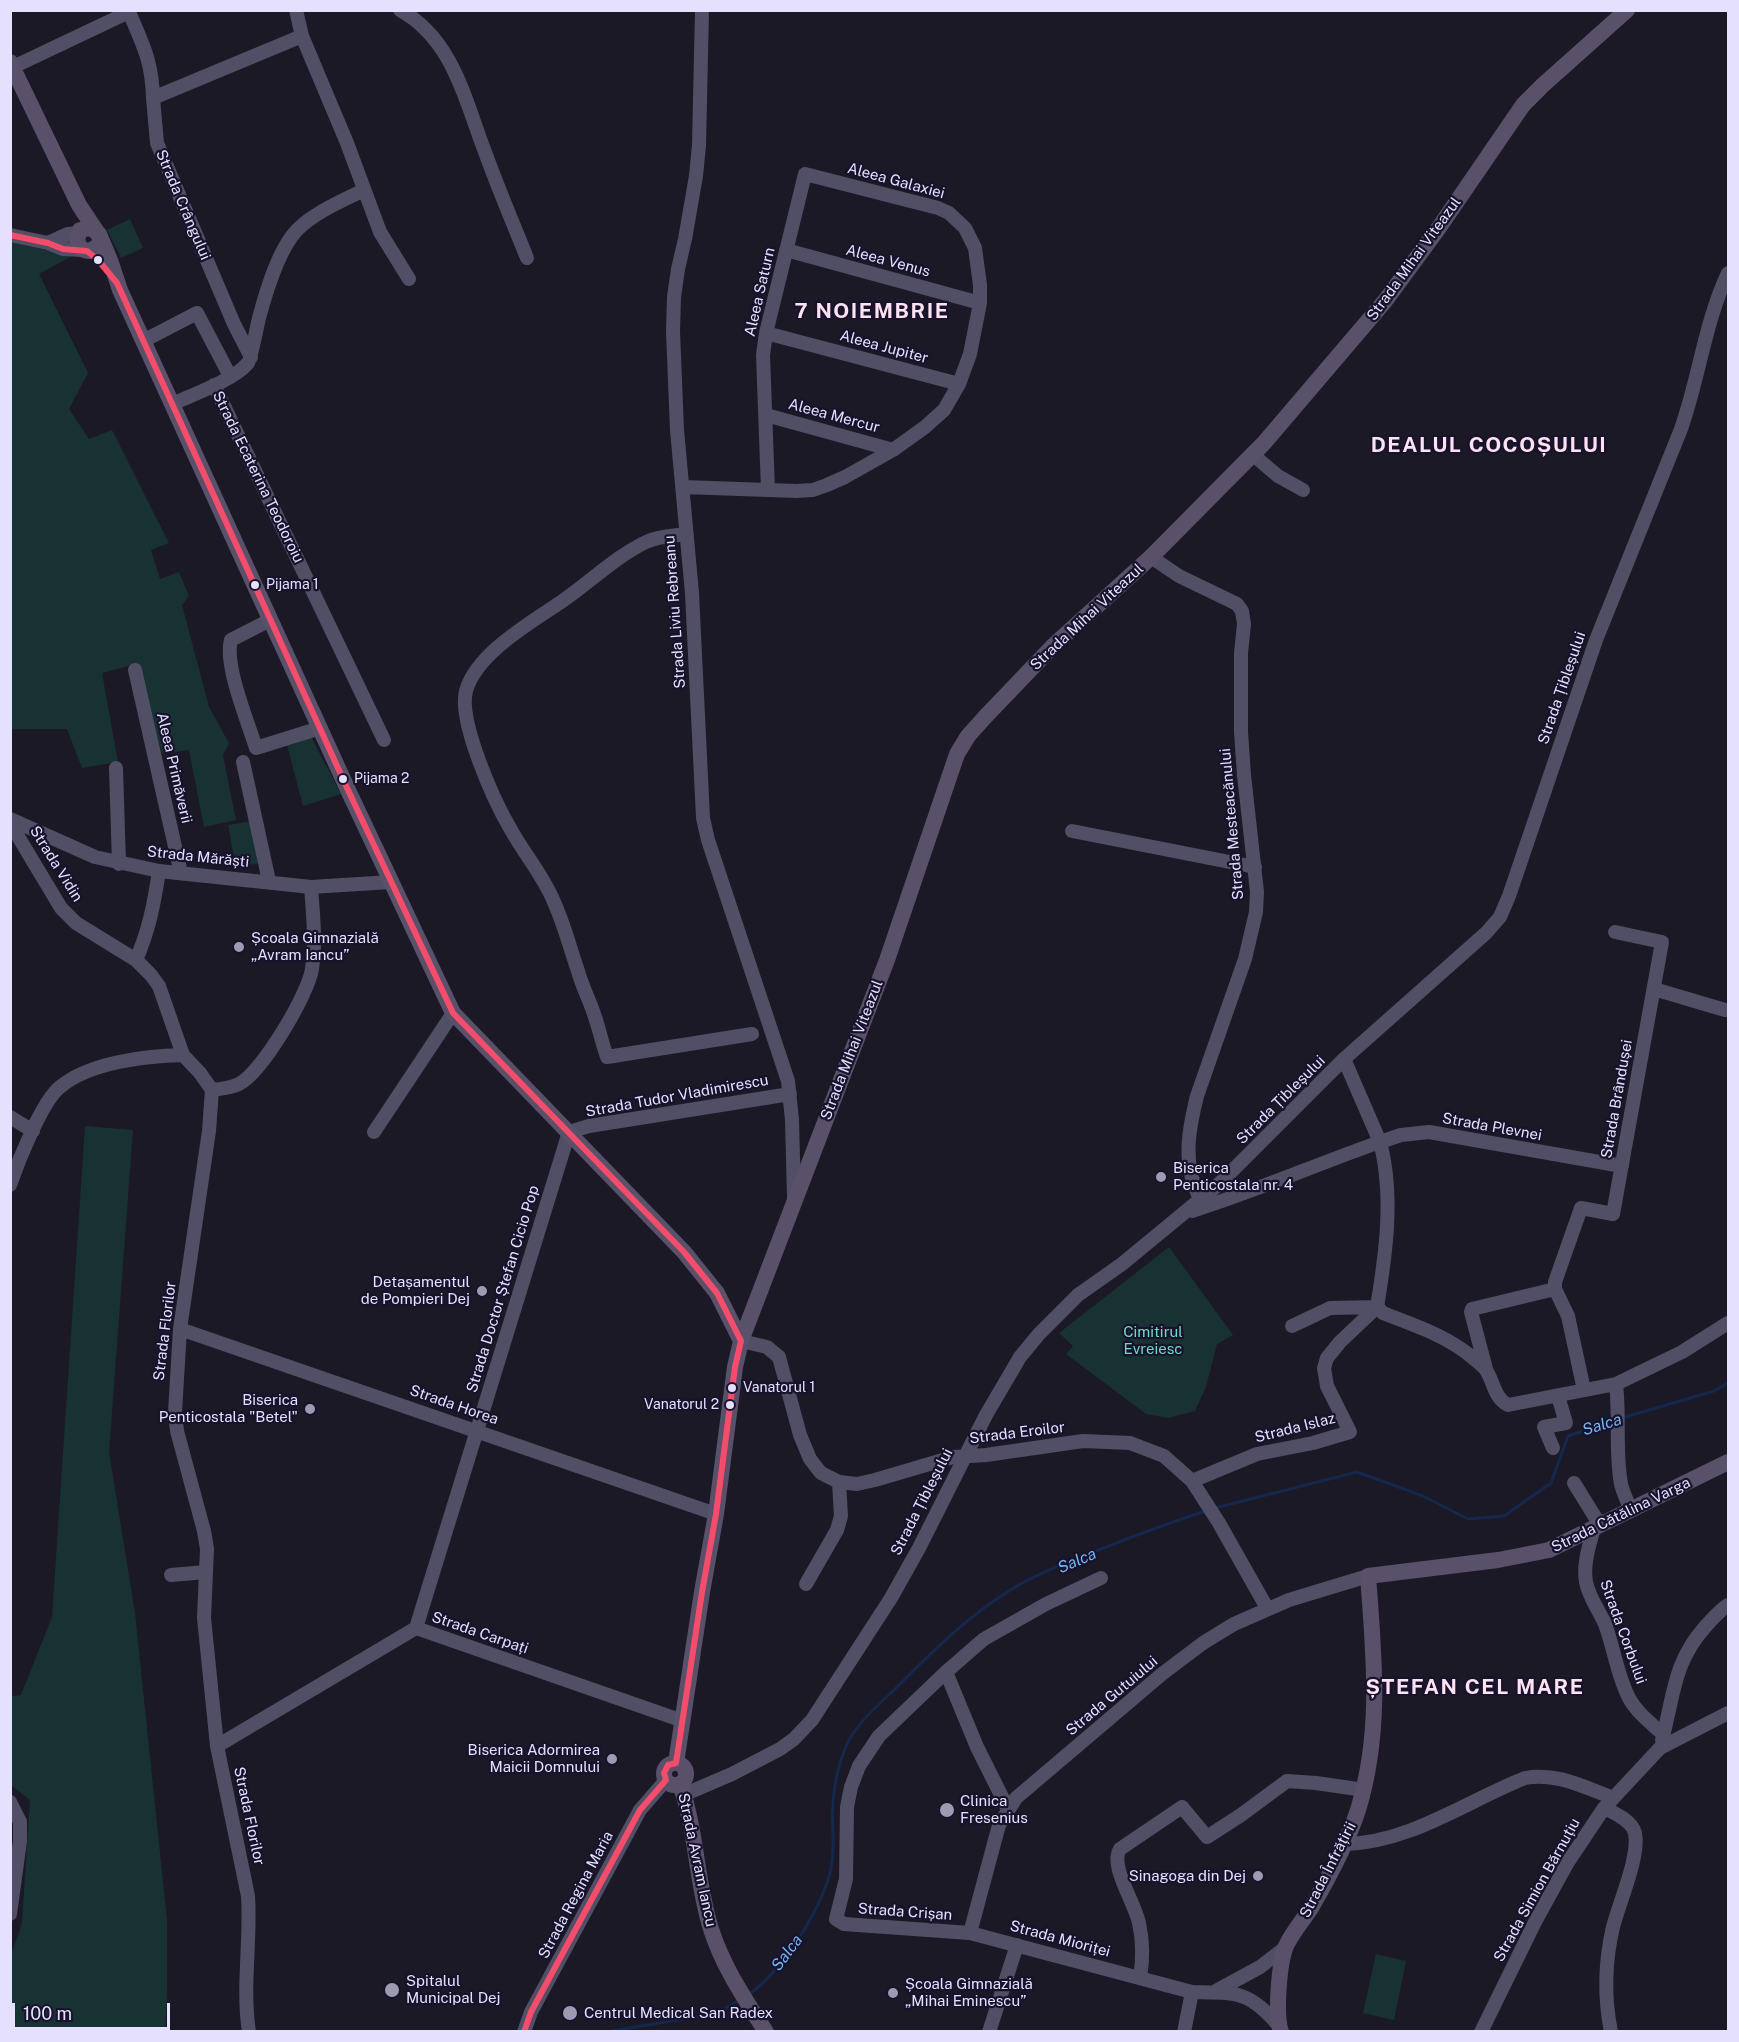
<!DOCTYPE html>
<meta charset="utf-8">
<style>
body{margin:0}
#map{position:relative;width:1739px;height:2042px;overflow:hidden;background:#1c1926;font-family:"Public Sans",sans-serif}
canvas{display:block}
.frame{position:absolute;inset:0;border:12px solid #e4e0fd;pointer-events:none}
.scale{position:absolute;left:12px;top:2003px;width:158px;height:27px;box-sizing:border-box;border:3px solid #e4e0fd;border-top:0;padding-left:8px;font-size:18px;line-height:21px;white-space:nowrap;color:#e4e0fd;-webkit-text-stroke:4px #18132c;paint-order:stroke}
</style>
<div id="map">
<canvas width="1739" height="2042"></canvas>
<div class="frame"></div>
<div class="scale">100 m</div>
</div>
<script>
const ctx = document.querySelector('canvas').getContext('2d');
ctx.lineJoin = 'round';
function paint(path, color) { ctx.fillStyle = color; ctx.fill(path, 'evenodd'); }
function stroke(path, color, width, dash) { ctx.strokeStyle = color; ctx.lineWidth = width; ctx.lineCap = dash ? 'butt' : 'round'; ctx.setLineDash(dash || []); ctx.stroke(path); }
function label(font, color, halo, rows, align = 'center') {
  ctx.font = font + ' "Public Sans",sans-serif'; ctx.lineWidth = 4.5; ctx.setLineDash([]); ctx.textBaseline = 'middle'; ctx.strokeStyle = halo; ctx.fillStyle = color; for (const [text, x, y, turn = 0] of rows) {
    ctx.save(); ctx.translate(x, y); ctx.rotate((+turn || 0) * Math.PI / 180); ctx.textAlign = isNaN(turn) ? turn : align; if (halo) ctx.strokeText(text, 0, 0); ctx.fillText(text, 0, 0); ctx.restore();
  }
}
const green = new Path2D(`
 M130 219 143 248 121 258 107 230Z
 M11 242 72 256 39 274 88 373 69 409 89 439 112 430 169 543 151 550 160 579 179 572 189 596 182 605 209 707 229 743 223 755 236 820 204 827 189 750 162 754 136 664 102 673 118 762 82 768 67 729H11Z
 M309 733 341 794 303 806 286 741Z
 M253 821 261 863 236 867 228 825Z
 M85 1126 133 1130 109 1452 135 1613 167 1920V1995L165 2031H11V1955L22 1923 30 1800 11 1785V1696L21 1695 52 1617Z
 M1169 1247 1233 1335 1217 1344 1206 1387 1195 1411 1168 1418 1146 1414 1066 1354 1073 1346 1059 1333Z
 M1376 1954 1406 1961 1394 2020 1363 2013Z`);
const stream = new Path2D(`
 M1622 1418 1714 1391 1728 1383
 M1215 1508 1357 1472 1423 1496 1468 1519 1504 1516 1551 1483 1568 1436 1613 1421
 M749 1994C781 1974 828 1900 832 1862 835 1843 831 1823 833 1803 834 1785 839 1763 846 1746 857 1722 880 1704 899 1685 933 1651 968 1616 1009 1591 1034 1575 1063 1564 1091 1553 1129 1538 1167 1523 1206 1511
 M606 2032 718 2013 739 2000`);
const minor = new Path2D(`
 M296 10 302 36 347 143 380 232 409 279
 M400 10C453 39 465 100 485 152 498 188 513 223 527 258
 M702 10 699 145 696 176 685 239 678 269 674 297 673 331 677 430 692 593 703 818 708 840 788 1081 792 1120 794 1198
 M129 12C143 45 152 61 153 98
 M13 67 129 12 128 10
 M10 235 48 243 63 249 83 250
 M48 243 68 234 78 233
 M786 250 980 303
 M766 333 959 384
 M143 341 197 313 230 376
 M251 357 234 324 157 143 153 98 302 36
 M214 385 384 740
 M172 404C192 395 234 380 248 363 251 359 257 326 259 318 266 292 278 250 297 230 315 212 342 201 364 190
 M766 415 893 450
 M1252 454 1278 476 1303 490
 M683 487 796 491 813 490 827 485 845 477 893 450 925 427 944 410 959 384 970 354 980 303V285L975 248 965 228 949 213 938 208 805 174 766 333 763 355 768 490
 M686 534C673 536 659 536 646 542 615 557 589 583 561 602 530 623 476 654 466 691 458 721 494 801 510 828 524 854 543 875 554 902 564 924 570 948 578 971 582 986 589 999 594 1014 599 1028 602 1043 607 1057L752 1034
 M1151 557 1179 576 1237 604 1242 611 1244 624 1241 653V732L1244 775 1257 892 1256 912 1245 959 1197 1096C1188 1132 1182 1166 1201 1200
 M270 620 231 640C224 665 248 722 256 748L320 728
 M135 670 181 873
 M243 762 269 881
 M116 768 119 864
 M10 819 95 857 159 871 311 887 391 882
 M10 823 61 908 76 923 136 960 151 975 159 986 183 1055 200 1073 212 1090
 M1072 831 1255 867
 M136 960C149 930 154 904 159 871
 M1654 989 1725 1010
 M212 1090 209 1131 180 1329 175 1412 177 1431 204 1531 207 1549 204 1618 217 1746 248 1896C251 1941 242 1987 249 2032
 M212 1090C221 1089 231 1088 239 1084 262 1072 308 995 312 969 316 942 313 914 311 887
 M10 1117 33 1131
 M374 1132 453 1013
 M10 1185C18 1162 42 1101 60 1087 90 1062 146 1056 183 1055
 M1192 1211C1256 1191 1317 1164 1380 1142L1344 1059
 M1377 1307C1386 1253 1394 1195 1380 1142L1401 1135 1429 1132 1622 1166
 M1377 1307 1383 1313C1416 1326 1445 1335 1472 1357 1476 1361 1483 1365 1486 1370 1494 1382 1494 1398 1508 1405L1616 1384 1682 1352 1728 1323
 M1292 1326 1330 1308 1377 1307
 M180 1329 716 1514
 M741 1341 767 1347 779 1357 800 1435 810 1459 821 1473 839 1482 857 1484 875 1480 953 1457 986 1455 1083 1441 1130 1443 1164 1456 1192 1481 1219 1523 1267 1608
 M1486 1369 1471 1312 1472 1309 1555 1289
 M1616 1384C1620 1417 1615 1451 1621 1484 1623 1493 1628 1502 1631 1511
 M1584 1390 1568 1316 1555 1289V1282L1581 1208 1613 1214 1662 942 1615 932
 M1553 1448 1544 1427 1566 1423 1558 1396
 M1192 1481 1257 1454 1313 1443 1350 1432 1327 1386 1324 1368 1327 1358 1340 1342 1377 1307
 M1574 1483 1600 1525
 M1594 1528C1589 1546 1583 1564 1586 1582 1589 1598 1599 1610 1605 1624 1614 1648 1617 1675 1629 1698 1637 1713 1652 1724 1664 1735
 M171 1575 206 1572
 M1101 1578 1046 1604 984 1639 946 1672 879 1736 859 1766 851 1787 847 1807 846 1879 836 1919 844 1924 970 1933 1192 1992C1236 1993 1249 1990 1279 2026
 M806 1584 837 1530 841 1516 839 1482
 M416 1628 569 1132 589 1126 790 1094
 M416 1628 683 1721
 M946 1672 977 1747 1008 1809
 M1662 1740C1674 1696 1673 1663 1705 1627 1712 1619 1720 1610 1728 1605
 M217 1746 416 1628
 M683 1795 732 1774 780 1749 794 1739 812 1720 891 1598 919 1548 986 1415 1020 1357 1039 1334 1078 1295 1122 1264 1219 1184 1344 1059 1486 933 1500 917 1509 896 1596 640 1681 429C1699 378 1705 322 1728 273
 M10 1802 20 1822V1841L10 1914
 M1604 1808C1615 1813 1632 1821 1635 1833 1640 1856 1619 1903 1613 1927 1605 1961 1604 1997 1611 2032
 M1345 1844C1409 1843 1467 1801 1525 1778 1556 1772 1584 1787 1613 1798
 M970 1933 999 1825 1016 1798 1162 1674 1203 1643 1234 1624 1289 1600 1368 1576
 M1140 1978C1143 1960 1143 1941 1139 1923 1135 1903 1109 1865 1120 1849L1182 1807 1207 1837 1241 1815 1287 1781 1316 1783 1364 1790
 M1216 1991 1260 1967 1286 1947
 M524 2032 531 2012 640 1810 666 1780
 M989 2032 1017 1945
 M1184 2032 1192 1992
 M1481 2032 1535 1922 1568 1862 1604 1808 1660 1748 1728 1713`);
const major = new Path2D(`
 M10 62 79 205 97 232
 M100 240 98 246 90 251C82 251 79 247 77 240L80 230 91 228 99 234 110 260 120 290 172 404 348 790 453 1013 684 1252 717 1293 741 1341
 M676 1763 702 1592 716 1514 735 1367 741 1341 887 960 957 754 968 736 985 717 1053 646 1151 557 1264 443 1385 301 1438 229 1523 105 1543 85 1627 10
 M664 1774a11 11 0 1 1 22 0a11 11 0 1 1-22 0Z
 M680 1784C697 1831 696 1882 711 1929 723 1967 745 1999 766 2032
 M1281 2032C1275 2015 1279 1963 1286 1946 1292 1933 1303 1920 1311 1908 1329 1877 1347 1844 1358 1810 1382 1732 1374 1656 1368 1576L1498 1560 1549 1550 1728 1462`);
const bus1 = new Path2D(`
 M10 235 48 243 63 249 87 251 98 260 117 283 348 790 453 1013 684 1252 717 1293 741 1341 735 1367 716 1514 702 1592 676 1763 668 1765 664 1773 666 1780 640 1810 531 2012 524 2032`);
const markers = [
 [98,260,5,"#e4e0fd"],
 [255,585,5,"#e4e0fd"],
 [343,779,5,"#e4e0fd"],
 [239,947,6,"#9e9ab2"],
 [1161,1177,6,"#9e9ab2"],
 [482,1291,6,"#9e9ab2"],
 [732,1388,5,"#e4e0fd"],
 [730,1405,5,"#e4e0fd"],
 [310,1409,6,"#9e9ab2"],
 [612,1759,6,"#9e9ab2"],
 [947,1810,8,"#9e9ab2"],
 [1258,1876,6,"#9e9ab2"],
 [392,1990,8,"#9e9ab2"],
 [893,1993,6,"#9e9ab2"],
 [570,2013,8,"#9e9ab2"]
];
const busNames = [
 ["Pijama 1",266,585],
 ["Pijama 2",354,779],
 ["Vanatorul 1",743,1388],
 ["Vanatorul 2",719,1405,"right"]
];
const streetNames = [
 ["Aleea Galaxiei",896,181,15],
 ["Strada Crângului",183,205,67],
 ["Strada Mihai Viteazul",1414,259,-54],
 ["Aleea Venus",888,261,15],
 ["Aleea Saturn",760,292,-77],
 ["Aleea Jupiter",884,347,15],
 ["Aleea Mercur",834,416,15],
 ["Strada Ecaterina Teodoroiu",258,477,64],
 ["Strada Liviu Rebreanu",675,612,-94],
 ["Strada Mihai Viteazul",1087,617,-43],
 ["Strada Țibleșului",1562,688,-71],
 ["Aleea Primăverii",174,768,77],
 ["Strada Mesteacănului",1232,824,-95],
 ["Strada Mărăști",198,857,6],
 ["Strada Vidin",56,864,58],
 ["Strada Mihai Viteazul",852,1050,-69],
 ["Strada Tudor Vladimirescu",677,1096,-10],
 ["Strada Brândușei",1617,1099,-80],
 ["Strada Țibleșului",1281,1100,-45],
 ["Strada Plevnei",1492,1127,10],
 ["Strada Doctor Ștefan Cicio Pop",503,1289,-73],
 ["Strada Florilor",165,1331,-83],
 ["Strada Horea",454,1405,19],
 ["Strada Islaz",1295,1428,-14],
 ["Strada Eroilor",1017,1433,-7],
 ["Strada Țibleșului",922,1502,-63],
 ["Strada Cătălina Varga",1621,1515,-26],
 ["Strada Corbului",1623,1632,70],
 ["Strada Carpați",480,1633,19],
 ["Strada Gutuiului",1112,1696,-40],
 ["Strada Florilor",249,1816,78],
 ["Strada Avram Iancu",697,1860,78],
 ["Strada Înfrățirii",1328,1870,-63],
 ["Strada Simion Bărnuțiu",1537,1890,-61],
 ["Strada Regina Maria",576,1895,-62],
 ["Strada Crișan",905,1912,4],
 ["Strada Mioriței",1060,1939,15]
];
const poiNames = [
 ["Școala Gimnazială",251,938],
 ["„Avram Iancu”",251,955],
 ["Biserica",1173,1168],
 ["Penticostala nr. 4",1173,1185],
 ["Detașamentul",470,1282,"right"],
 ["de Pompieri Dej",470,1299,"right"],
 ["Biserica",298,1400,"right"],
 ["Penticostala \"Betel\"",298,1417,"right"],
 ["Biserica Adormirea",600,1750,"right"],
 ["Maicii Domnului",600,1767,"right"],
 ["Clinica",960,1801],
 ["Fresenius",960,1818],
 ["Sinagoga din Dej",1246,1876,"right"],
 ["Spitalul",406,1981],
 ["Municipal Dej",406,1998],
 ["Școala Gimnazială",905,1984],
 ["„Mihai Eminescu”",905,2001],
 ["Centrul Medical San Radex",584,2013]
];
const parkNames = [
 ["Cimitirul",1153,1332],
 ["Evreiesc",1153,1349]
];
const waterNames = [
 ["Salca",1602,1425,-17],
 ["Salca",1077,1561,-23],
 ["Salca",787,1953,-53]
];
const districtNames = [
 ["7 NOIEMBRIE",872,312],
 ["DEALUL COCOȘULUI",1489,446],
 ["ȘTEFAN CEL MARE",1475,1688]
];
paint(green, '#183133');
stroke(stream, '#14274c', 3);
stroke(minor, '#514f66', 14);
stroke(major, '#59506a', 16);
stroke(bus1, '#f44d6c', 6);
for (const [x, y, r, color] of markers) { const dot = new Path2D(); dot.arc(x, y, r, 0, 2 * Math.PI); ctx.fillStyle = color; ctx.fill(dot); stroke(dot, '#18132c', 2); }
label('14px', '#e4e0fd', '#18132c', busNames, 'left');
label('15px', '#e4e0fd', '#18132c', streetNames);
label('15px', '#e4e0fd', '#18132c', poiNames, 'left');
label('15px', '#6fdac3', '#18132c', parkNames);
label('italic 16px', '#75b6f6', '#18132c', waterNames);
ctx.letterSpacing = '1.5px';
label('bold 21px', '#fde2f2', '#18132c', districtNames);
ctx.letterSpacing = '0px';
</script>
